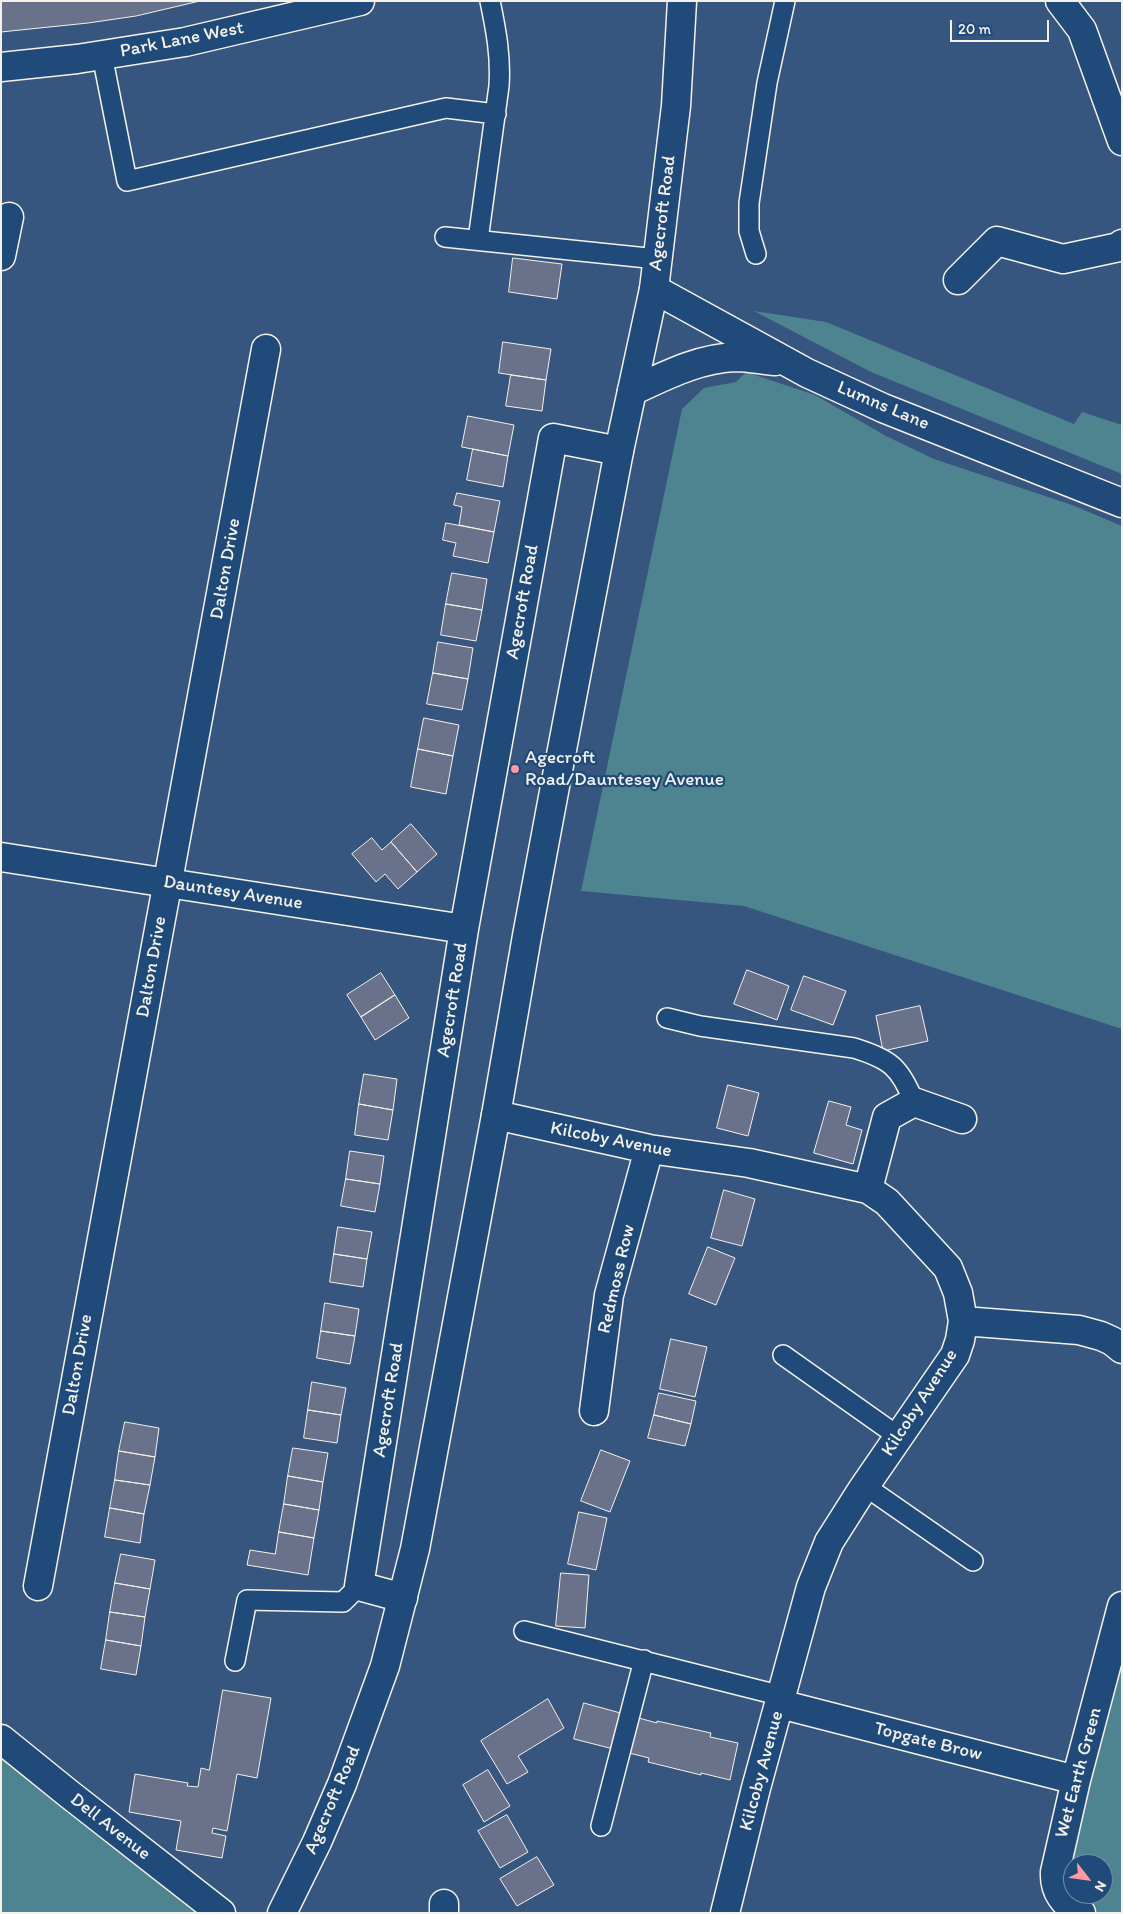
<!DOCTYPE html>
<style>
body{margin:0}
#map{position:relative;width:1123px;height:1914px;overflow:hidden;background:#36567f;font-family:Itim,sans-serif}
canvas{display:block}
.frame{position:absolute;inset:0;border:2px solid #f4f1e8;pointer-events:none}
.north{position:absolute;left:1063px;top:1854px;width:50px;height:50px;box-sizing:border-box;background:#1f4a7a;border:1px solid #748da6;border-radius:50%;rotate:120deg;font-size:14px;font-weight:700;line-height:20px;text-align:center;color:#f4f1e8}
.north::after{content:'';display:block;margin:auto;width:18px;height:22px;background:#ff9aa2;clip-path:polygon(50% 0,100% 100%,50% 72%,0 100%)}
.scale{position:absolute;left:950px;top:20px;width:99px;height:22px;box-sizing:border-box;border:2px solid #f4f1e8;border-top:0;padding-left:6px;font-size:15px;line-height:18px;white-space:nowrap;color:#f4f1e8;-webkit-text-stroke:4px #1f4a7a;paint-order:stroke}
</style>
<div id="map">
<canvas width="1123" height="1914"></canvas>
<div class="frame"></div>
<div class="north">N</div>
<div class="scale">20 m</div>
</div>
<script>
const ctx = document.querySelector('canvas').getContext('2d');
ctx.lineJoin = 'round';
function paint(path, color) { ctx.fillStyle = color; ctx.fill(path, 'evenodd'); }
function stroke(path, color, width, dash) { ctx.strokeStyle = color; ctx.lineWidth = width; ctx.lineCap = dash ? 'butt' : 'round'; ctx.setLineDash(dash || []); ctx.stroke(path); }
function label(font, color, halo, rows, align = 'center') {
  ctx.font = font + ' Itim,sans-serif'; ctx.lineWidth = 4.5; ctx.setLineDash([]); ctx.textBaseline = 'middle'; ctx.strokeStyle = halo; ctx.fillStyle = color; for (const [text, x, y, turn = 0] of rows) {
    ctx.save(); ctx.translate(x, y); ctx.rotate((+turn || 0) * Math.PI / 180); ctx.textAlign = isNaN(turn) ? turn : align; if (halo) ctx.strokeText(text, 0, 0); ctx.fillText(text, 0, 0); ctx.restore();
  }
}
const green = new Path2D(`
 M754 311 826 322 1074 424 1082 412 1122 425V474L871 372Z
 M746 372 815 395 886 436 934 459 1072 505 1122 526V1029L744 906 581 891 682 409 704 388 736 382Z
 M1116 1660 1122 1662V1913H1098L1089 1910 1067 1896 1062 1888 1061 1880 1063 1855ZM1073 1864H1103V1894H1073Z
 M1 1752 199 1913H1Z`);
const building = new Path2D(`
 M1 1H200L136 16 88 23 1 32Z
 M513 258 562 264 557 299 509 292Z
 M503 342 551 349 546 380 499 373Z
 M511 375 546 380 542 411 506 406Z
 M468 416 514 425 508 456 462 447Z
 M473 449 508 456 503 487 467 480Z
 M457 493 500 501 494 532 459 525 462 507 454 505Z
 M446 523 494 532 488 563 453 556 456 543 443 540Z
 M452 573 487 579 482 610 446 604Z
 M446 604 482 610 476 641 441 635Z
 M438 642 473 648 468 679 433 673Z
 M433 673 468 679 462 710 427 704Z
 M424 718 459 725 453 756 418 749Z
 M418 749 453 756 446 794 411 787Z
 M411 824 437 854 417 872 391 842Z
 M372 838 382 850 391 842 417 872 398 889 385 874 376 882 352 854Z
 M747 970 789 986 777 1020 734 1004Z
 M381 973 395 995 361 1017 347 995Z
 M804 976 846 991 833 1025 791 1010Z
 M395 995 409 1018 375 1040 361 1017Z
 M920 1006 928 1041 883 1051 876 1016Z
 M364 1074 397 1079 393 1110 359 1104Z
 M728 1085 759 1093 748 1136 717 1128Z
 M829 1101 851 1107 846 1125 862 1130 853 1164 814 1153Z
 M359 1104 393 1110 388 1140 355 1135Z
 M350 1151 384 1156 380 1184 346 1179Z
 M346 1179 380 1184 375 1212 341 1206Z
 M724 1190 755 1199 742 1246 711 1238Z
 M338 1227 372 1232 367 1259 334 1254Z
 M708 1247 735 1258 716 1305 689 1294Z
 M334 1254 367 1259 363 1287 330 1282Z
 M325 1303 359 1309 355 1336 321 1331Z
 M321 1331 355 1336 350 1364 317 1358Z
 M671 1339 707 1347 695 1397 660 1389Z
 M312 1382 346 1388 341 1415 308 1410Z
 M659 1393 696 1401 691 1424 654 1415Z
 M308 1410 341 1415 337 1443 304 1438Z
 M654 1415 691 1424 685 1446 648 1438Z
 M125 1422 159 1428 155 1457 119 1451Z
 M293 1448 328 1453 323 1482 288 1476Z
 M601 1450 630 1461 610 1512 581 1501Z
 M119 1451 155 1457 150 1485 115 1480Z
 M288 1476 323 1482 319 1510 284 1504Z
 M115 1480 150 1485 144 1514 110 1508Z
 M284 1504 319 1510 314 1538 279 1532Z
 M110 1508 144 1514 140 1543 105 1537Z
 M579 1512 607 1518 596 1570 568 1564Z
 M279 1532 314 1538 308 1575 247 1565 250 1550 275 1554Z
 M121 1554 155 1560 150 1589 115 1583Z
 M561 1573 589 1575 585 1628 556 1626Z
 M115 1583 150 1589 145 1617 110 1612Z
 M110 1612 145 1617 141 1646 106 1640Z
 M106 1640 141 1646 136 1675 101 1669Z
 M223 1690 271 1698 257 1778 237 1774 227 1831 213 1828 212 1833 226 1836 222 1858 176 1850 181 1821 129 1812 135 1774 188 1783 187 1786 198 1787 201 1768 209 1770Z
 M548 1699 564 1728 518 1756 528 1772 507 1784 481 1741Z
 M584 1703 657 1723V1721L711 1733 710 1737 738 1743 730 1780 701 1773V1775L648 1762 649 1758 574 1739Z
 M488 1770 510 1806 484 1822 463 1785Z
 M507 1815 528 1852 500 1868 478 1831Z
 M537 1857 554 1885 517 1906 500 1879Z`);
const lane = new Path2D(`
 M102 55 127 181 446 108 496 114
 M445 237 657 259
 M478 240 499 86C501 56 496 30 490 1
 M756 254 749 231V203L767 83 785 1
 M667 1018 700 1026 854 1048C890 1059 900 1067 914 1102
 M783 1355 899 1437
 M865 1486 973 1561
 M524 1631 782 1696
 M235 1661 247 1600 343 1602 359 1586
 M601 1826 644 1660`);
const street = new Path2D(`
 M1060 1 1082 30 1122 141
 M1 67 77 59 185 42 360 1
 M1 256 9 217
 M958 280 997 241 1063 259 1119 247 1122 244
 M654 289 807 373 883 408 1122 503
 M632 391C665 376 699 358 736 357 749 357 762 360 775 361
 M1 857 464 929
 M496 1115 649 1149 749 1163 868 1189 887 1202 948 1268 958 1293 963 1321 960 1340 955 1355 862 1490 829 1542 811 1587 756 1788 725 1913
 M868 1189 887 1117 914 1102 962 1119
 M963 1321 1079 1330 1101 1336 1112 1341 1122 1349
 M594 1411 609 1295 649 1149
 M38 1586 266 349
 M403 1598 359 1586 464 929 553 438 619 451
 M780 1704 1076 1780
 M1 1739 69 1794 221 1913
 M444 1904V1913
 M1081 1913C1064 1905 1054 1891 1055 1872L1076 1780 1122 1606`);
const primary = new Path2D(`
 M282 1913 317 1842 342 1784 385 1666 415 1549 496 1115 527 936 556 781 619 451 654 289 676 106 682 1`);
const markers = [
 [515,769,5,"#ff9aa2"]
];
const streetNames = [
 ["Park Lane West",182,40,-11],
 ["Agecroft Road",663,213,-83],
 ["Lumns Lane",883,406,23],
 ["Dalton Drive",226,569,-80],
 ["Agecroft Road",523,602,-80],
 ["Dauntesy Avenue",233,893,9],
 ["Dalton Drive",152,967,-80],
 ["Agecroft Road",453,1000,-81],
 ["Kilcoby Avenue",611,1140,11],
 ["Redmoss Row",617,1279,-77],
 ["Dalton Drive",78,1365,-80],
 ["Agecroft Road",389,1400,-81],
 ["Kilcoby Avenue",920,1403,-57],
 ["Topgate Brow",928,1742,14],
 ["Kilcoby Avenue",762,1771,-75],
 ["Wet Earth Green",1079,1773,-75],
 ["Agecroft Road",333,1800,-67],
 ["Dell Avenue",110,1827,38]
];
const poiNames = [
 ["Agecroft",525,758],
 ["Road/Dauntesey Avenue",525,780]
];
paint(green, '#4e8390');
paint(building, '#6a728b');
stroke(building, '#f4f1e8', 1);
stroke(lane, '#f4f1e8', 22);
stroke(street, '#f4f1e8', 31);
stroke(primary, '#f4f1e8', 31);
stroke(lane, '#1f4a7a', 19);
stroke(street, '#1f4a7a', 28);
stroke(primary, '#1f4a7a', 28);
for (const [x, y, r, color] of markers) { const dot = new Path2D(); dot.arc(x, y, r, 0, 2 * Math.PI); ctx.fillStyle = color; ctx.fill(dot); stroke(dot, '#1f4a7a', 2); }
label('19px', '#f4f1e8', '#1f4a7a', streetNames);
label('19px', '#f4f1e8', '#1f4a7a', poiNames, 'left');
</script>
